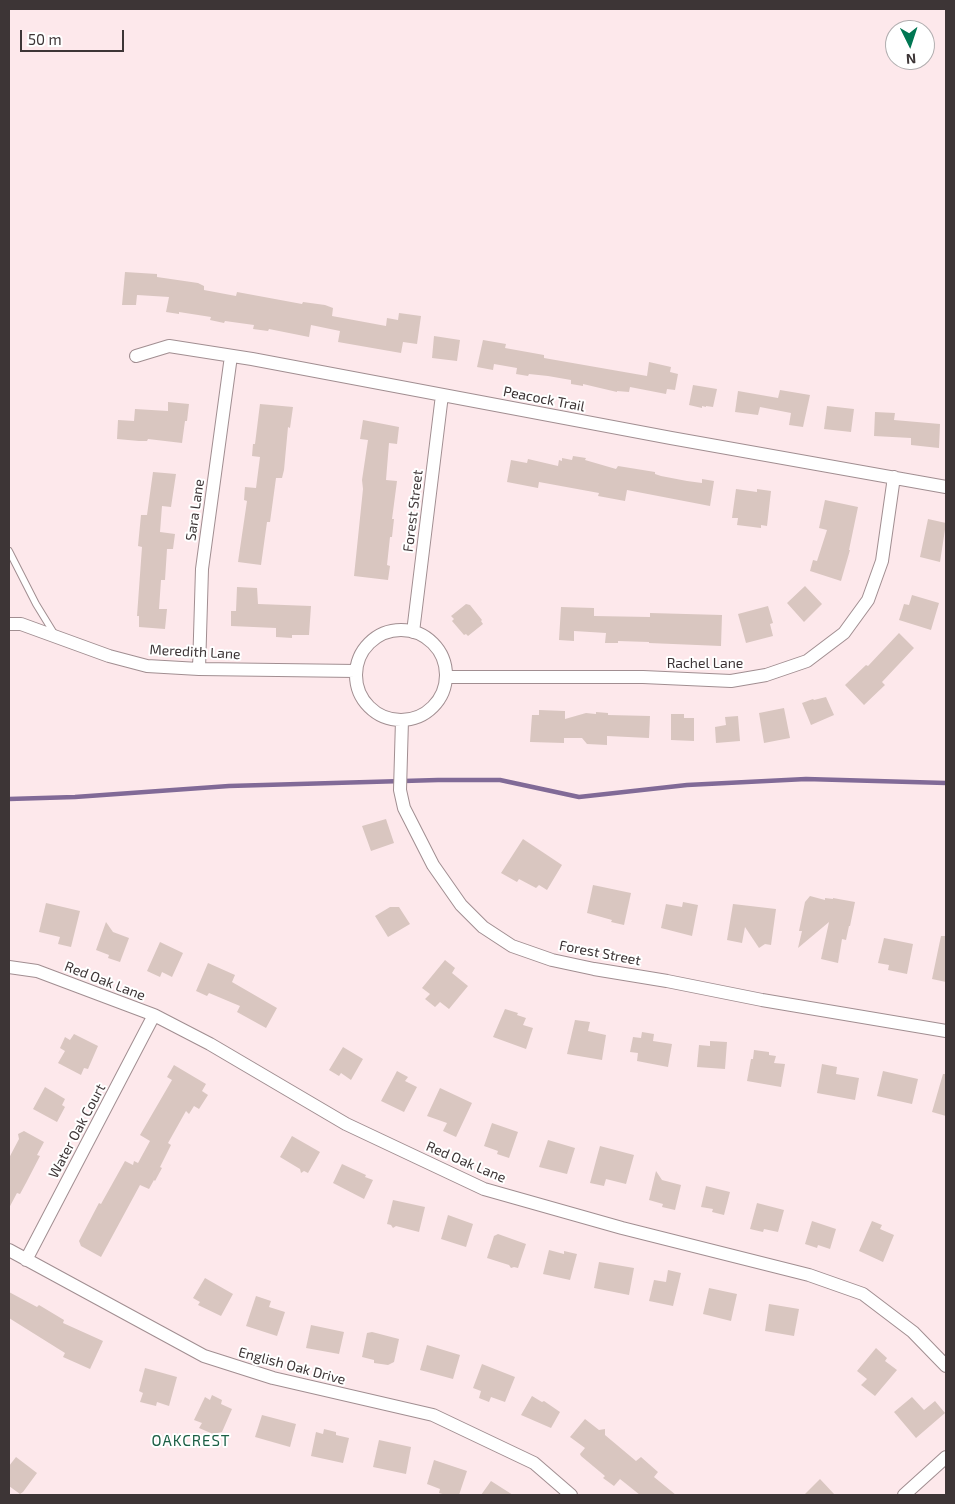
<!DOCTYPE html>
<style>
body{margin:0}
#map{position:relative;width:955px;height:1504px;overflow:hidden;background:#fde8eb;font-family:"Exo 2",sans-serif}
canvas{display:block}
.frame{position:absolute;inset:0;border:10px solid #3d3536;pointer-events:none}
.north{position:absolute;left:885px;top:20px;width:50px;height:50px;box-sizing:border-box;background:#fff;border:1px solid #b1aeaf;border-radius:50%;rotate:176deg;font-size:14px;font-weight:700;line-height:20px;text-align:center;color:#3d3536}
.north::after{content:'';display:block;margin:auto;width:18px;height:22px;background:#017753;clip-path:polygon(50% 0,100% 100%,50% 72%,0 100%)}
.scale{position:absolute;left:20px;top:30px;width:104px;height:22px;box-sizing:border-box;border:2px solid #3d3536;border-top:0;padding-left:6px;font-size:15px;line-height:18px;white-space:nowrap;color:#3d3536;-webkit-text-stroke:4px #fff;paint-order:stroke}
</style>
<div id="map">
<canvas width="955" height="1504"></canvas>
<div class="frame"></div>
<div class="north">N</div>
<div class="scale">50 m</div>
</div>
<script>
const ctx = document.querySelector('canvas').getContext('2d');
ctx.lineJoin = 'round';
function stroke(path, color, width, dash) { ctx.strokeStyle = color; ctx.lineWidth = width; ctx.lineCap = dash ? 'butt' : 'round'; ctx.setLineDash(dash || []); ctx.stroke(path); }
function paint(path, color) { ctx.fillStyle = color; ctx.fill(path, 'evenodd'); }
function label(font, color, halo, rows, align = 'center') {
  ctx.font = font + ' "Exo 2",sans-serif'; ctx.lineWidth = 4; ctx.setLineDash([]); ctx.textBaseline = 'middle'; ctx.strokeStyle = halo; ctx.fillStyle = color; for (const [text, x, y, turn = 0] of rows) {
    ctx.save(); ctx.translate(x, y); ctx.rotate((+turn || 0) * Math.PI / 180); ctx.textAlign = isNaN(turn) ? turn : align; if (halo) ctx.strokeText(text, 0, 0); ctx.fillText(text, 0, 0); ctx.restore();
  }
}
const stream = new Path2D(`
 M9 799 75 797 229 786 438 780H500L579 797 687 785 806 779 946 783`);
const building = new Path2D(`
 M125 272 157 274V277L198 283 204 286V290L236 296 237 292 302 304 303 302 325 305 333 308 332 316 386 326 387 318 398 320 399 313 421 316 417 344 403 342 401 353 338 342 340 331 311 325 309 337 269 329 268 331 253 329 254 325 225 321 224 323 210 320 211 317 179 312V314L166 312 169 297 137 295 136 305H122Z
 M434 336 460 340 457 361 432 358Z
 M483 340 506 344 505 348 544 355V358L647 376 649 362 671 367 670 372 678 374 675 390 667 389 666 394 630 387 629 392 617 391V392L583 384V386L571 384V380L548 376 529 374 528 376 516 374 517 368 494 364 493 370 477 367Z
 M693 385 717 389 713 407 706 406V407L702 406V408L689 405Z
 M780 390 810 395 803 427 789 425 791 413 760 407 758 415 735 412 738 391 778 398Z
 M168 402 189 404 187 421H185L182 443 148 439 147 441H139L117 439 118 420 134 421 135 409 168 411Z
 M260 404 293 407 290 428 288 427 284 470 282 478H276L270 522H267L261 565 238 562 247 501 244 500 245 487 256 488 260 457 252 456 253 444H255Z
 M827 406 854 409 851 432 824 429Z
 M875 412 895 413 894 420 940 424 939 448 911 445V438L874 436Z
 M363 420 399 427 397 444 389 443 386 480 397 481 392 519H394L392 537H390L387 565 390 566 388 580 354 576 363 489 362 480 368 440 360 439Z
 M573 456 586 458 585 460 616 469 618 466 655 472V474L661 476 687 481 702 483V479L714 481 710 506 627 490 625 501 598 496 599 493 539 482 538 488 507 482 511 460 527 463 528 459 558 466 559 460 562 461V458L572 460Z
 M153 472 176 474 171 507 162 506 160 532 175 534 173 549H167L165 580H161L159 609H167L165 629 139 627V616H137L142 547 138 546 141 515H147Z
 M736 489 757 492V489L771 491 767 526 761 525V528L737 525 738 518H732Z
 M825 500 858 507 849 550H850L841 581 810 571 813 560 817 561 827 530 819 528Z
 M928 519 946 523 940 562 920 557Z
 M805 586 822 604 804 622 787 603Z
 M237 587 257 588 258 604 311 606 309 635H292V638L276 637V628L231 626V611H236Z
 M912 595 939 603 931 630 899 620 904 604 909 605Z
 M466 604 470 605 482 620 481 621 483 624 468 636 466 634 464 635 452 621 454 619 451 616Z
 M768 606 773 623 770 624 773 636 746 643 738 614Z
 M561 607 594 608V616L650 617V613L722 615 721 646 649 643V642L618 641V643H605L606 633 574 631V641L559 640Z
 M899 633 914 648 882 682 885 685 864 705 845 685 866 665 868 666Z
 M826 697 834 715 811 725 802 703 813 699 814 700Z
 M784 708 790 738 764 743 759 713Z
 M539 710 565 711V719L586 713 596 714V712L608 713V715L650 716 649 738 607 736V745L587 744 582 738H564V743L530 742 532 715H539Z
 M671 714H684V718H694V741L671 740Z
 M738 716 740 741 716 743 715 727 726 725 725 717Z
 M386 819 394 843 371 851 362 826Z
 M523 839 562 865 547 890 539 885 536 888 519 879 517 882 501 873Z
 M593 885 631 893 624 925 611 922 612 920 587 913Z
 M810 896 825 900V898L833 899V898L855 902 850 926H849L846 940 842 939 838 963 821 959 829 922 798 948 802 931H799L805 902Z
 M683 902 698 905 692 936 661 928 666 904 682 907Z
 M46 903 80 911 71 947 58 944 60 937 39 932Z
 M733 904 776 909 771 945 765 944 759 948 745 927 742 943 727 940Z
 M390 907H399L410 924 388 937 375 916Z
 M106 922 113 932 129 938 120 962 108 958 109 955 96 950Z
 M941 936H946V982L932 979Z
 M884 938 913 944 907 974 888 970 889 965 878 963Z
 M160 942 183 953 172 977 162 972 160 977 147 971Z
 M445 960 455 968 452 973 468 986 449 1009 440 1002 435 1007 425 999 430 994 422 988Z
 M208 963 235 975 232 982 277 1008 266 1028 237 1012 240 1006 209 993 207 996 196 991Z
 M505 1009 518 1013 517 1015 526 1018 523 1025 533 1028 526 1049 493 1037Z
 M575 1020 590 1022 588 1031 606 1035 602 1060 567 1054Z
 M642 1032 654 1034 653 1041 672 1044 668 1067 637 1061 638 1053 630 1052 633 1037 641 1038Z
 M74 1034 98 1046 88 1069 84 1068 81 1075 58 1063 65 1051 60 1048 65 1037 70 1040Z
 M710 1041 727 1042 725 1069 697 1067 699 1045 710 1046Z
 M343 1047 363 1059 351 1080 341 1073 339 1076 329 1070Z
 M754 1050 769 1052V1055L776 1056 774 1063 785 1064 781 1087 747 1081 751 1059H753Z
 M822 1064 837 1067 836 1074 859 1078 855 1100 817 1093Z
 M174 1065 206 1084 202 1091 208 1095 199 1109 194 1106 189 1114 186 1111 168 1143 171 1145 160 1167 162 1168 155 1181 154 1180 149 1189 140 1185 101 1257 81 1246 79 1241 99 1203 101 1204 125 1161 133 1165 134 1161 138 1163 150 1141 140 1135 172 1080 167 1077Z
 M397 1071 408 1077 405 1081 417 1087 404 1112 381 1101Z
 M883 1071 918 1079 912 1104 877 1096Z
 M943 1074H946V1116L932 1112Z
 M45 1087 65 1099 62 1105 65 1107 57 1122 33 1109Z
 M440 1088 472 1103 456 1137 443 1131 447 1123 427 1116Z
 M492 1123 518 1132 509 1158 497 1154 498 1151 484 1146Z
 M24 1131 44 1142 37 1155 40 1156 26 1183 20 1194 17 1193 9 1208V1158L19 1139 18 1134Z
 M292 1136 320 1152 308 1173 304 1171 301 1173 300 1169 280 1157Z
 M548 1140 575 1148 567 1174 539 1167Z
 M600 1146 634 1155 626 1184 606 1179 604 1186 590 1183Z
 M342 1164 366 1175 365 1177 373 1180 364 1199 333 1183Z
 M656 1171 662 1180 681 1185 675 1210 662 1207 663 1204 649 1200Z
 M706 1186 730 1192 724 1215 712 1212 713 1209 701 1207Z
 M393 1200 425 1207 419 1232 396 1226 393 1228 391 1225 387 1224Z
 M757 1203 784 1210 778 1232 764 1229 763 1232 750 1229Z
 M448 1215 473 1224 466 1247 441 1239Z
 M812 1221 836 1229 830 1249 818 1245 817 1248 805 1244Z
 M872 1221 882 1225 880 1229 894 1235 883 1262 859 1251Z
 M498 1234 526 1244 518 1268 514 1267 511 1268 509 1265 487 1258 494 1236Z
 M549 1250 564 1254V1251L577 1254 570 1280 543 1274Z
 M599 1262 634 1268 629 1295 594 1288Z
 M668 1270 681 1273 673 1306 649 1301 654 1280 666 1282Z
 M205 1278 233 1294 221 1316 198 1305 200 1302 193 1298Z
 M709 1288 737 1294 731 1321 703 1314Z
 M9 1292 37 1307 39 1305 64 1320 63 1323 103 1341 90 1369 63 1357 65 1353 9 1318Z
 M256 1296 271 1301 269 1307 285 1312 277 1336 246 1326Z
 M769 1304 799 1309 794 1336 765 1331Z
 M311 1325 344 1332 339 1354 306 1348Z
 M372 1332 399 1339 394 1362 388 1365 374 1363V1360L362 1357 367 1333Z
 M427 1345 460 1355 453 1379 420 1370Z
 M876 1348 887 1358 885 1361 897 1370 875 1396 861 1385 867 1379 857 1371Z
 M482 1364 515 1377 505 1402 491 1397 489 1402 479 1398 481 1391 473 1388Z
 M145 1368 177 1377 169 1406 157 1402 156 1406 140 1402 143 1393 139 1391Z
 M212 1395 222 1400 221 1404 232 1409 222 1432 213 1434 199 1428 202 1423 194 1420 205 1397 210 1400Z
 M532 1396 542 1402 544 1401 560 1412 551 1428 521 1415Z
 M912 1397 924 1410 935 1401 945 1413 916 1438 894 1412Z
 M262 1415 296 1424 290 1447 255 1437Z
 M585 1419 599 1430 605 1429V1435L636 1461 641 1457 658 1472 654 1477 676 1495H640L620 1479 614 1486 603 1478 605 1476 581 1456 580 1454 585 1448 570 1437Z
 M324 1429 336 1432V1435L349 1438 343 1463 311 1456 316 1432 323 1434Z
 M379 1440 411 1447 406 1474 373 1467Z
 M16 1457 37 1473 23 1492 20 1494 9 1486V1466Z
 M434 1460 467 1471 459 1495H446L439 1493 440 1489 427 1484Z
 M820 1479 835 1495H804Z
 M491 1481 513 1495H481Z`);
const service = new Path2D(`
 M9 551 36 604 55 635`);
const minor = new Path2D(`
 M136 356 169 346 252 359 671 438 946 487
 M9 624H21L109 656 147 666 199 669 356 671
 M356 675a45 45 0 1 1 90 0a45 45 0 1 1-90 0Z
 M413 632 442 395
 M199 669 202 569 231 356
 M447 677H643L731 681 766 675 807 661 844 633 868 600 882 561 894 477
 M402 720 400 790 404 808 433 865 461 905 483 927 512 946 552 960 594 969 667 981 762 1000 946 1031
 M9 967 37 971 154 1015 210 1044 346 1124 484 1189 622 1228 809 1275 863 1294 913 1332 946 1366
 M9 1250 204 1356 273 1378 433 1415 534 1463 571 1495
 M26 1260 154 1015
 M904 1495 946 1457`);
const streetNames = [
 ["Peacock Trail",544,399,11],
 ["Sara Lane",195,510,-82],
 ["Forest Street",413,511,-83],
 ["Meredith Lane",195,652,3],
 ["Rachel Lane",705,663],
 ["Forest Street",600,953,11],
 ["Red Oak Lane",105,981,21],
 ["Water Oak Court",77,1131,-62],
 ["Red Oak Lane",466,1162,23],
 ["English Oak Drive",292,1366,15]
];
const neighbourhoodNames = [
 ["OAKCREST",191,1441]
];
stroke(stream, '#816a97', 4.5);
paint(building, '#d9c6c0');
stroke(service, '#a18e91', 8);
stroke(minor, '#a18e91', 14);
stroke(service, '#fff', 6);
stroke(minor, '#fff', 12);
label('14px', '#3d3536', '#fff', streetNames);
ctx.letterSpacing = '1px';
label('15px', '#1c5f45', '#fff', neighbourhoodNames);
ctx.letterSpacing = '0px';
</script>
